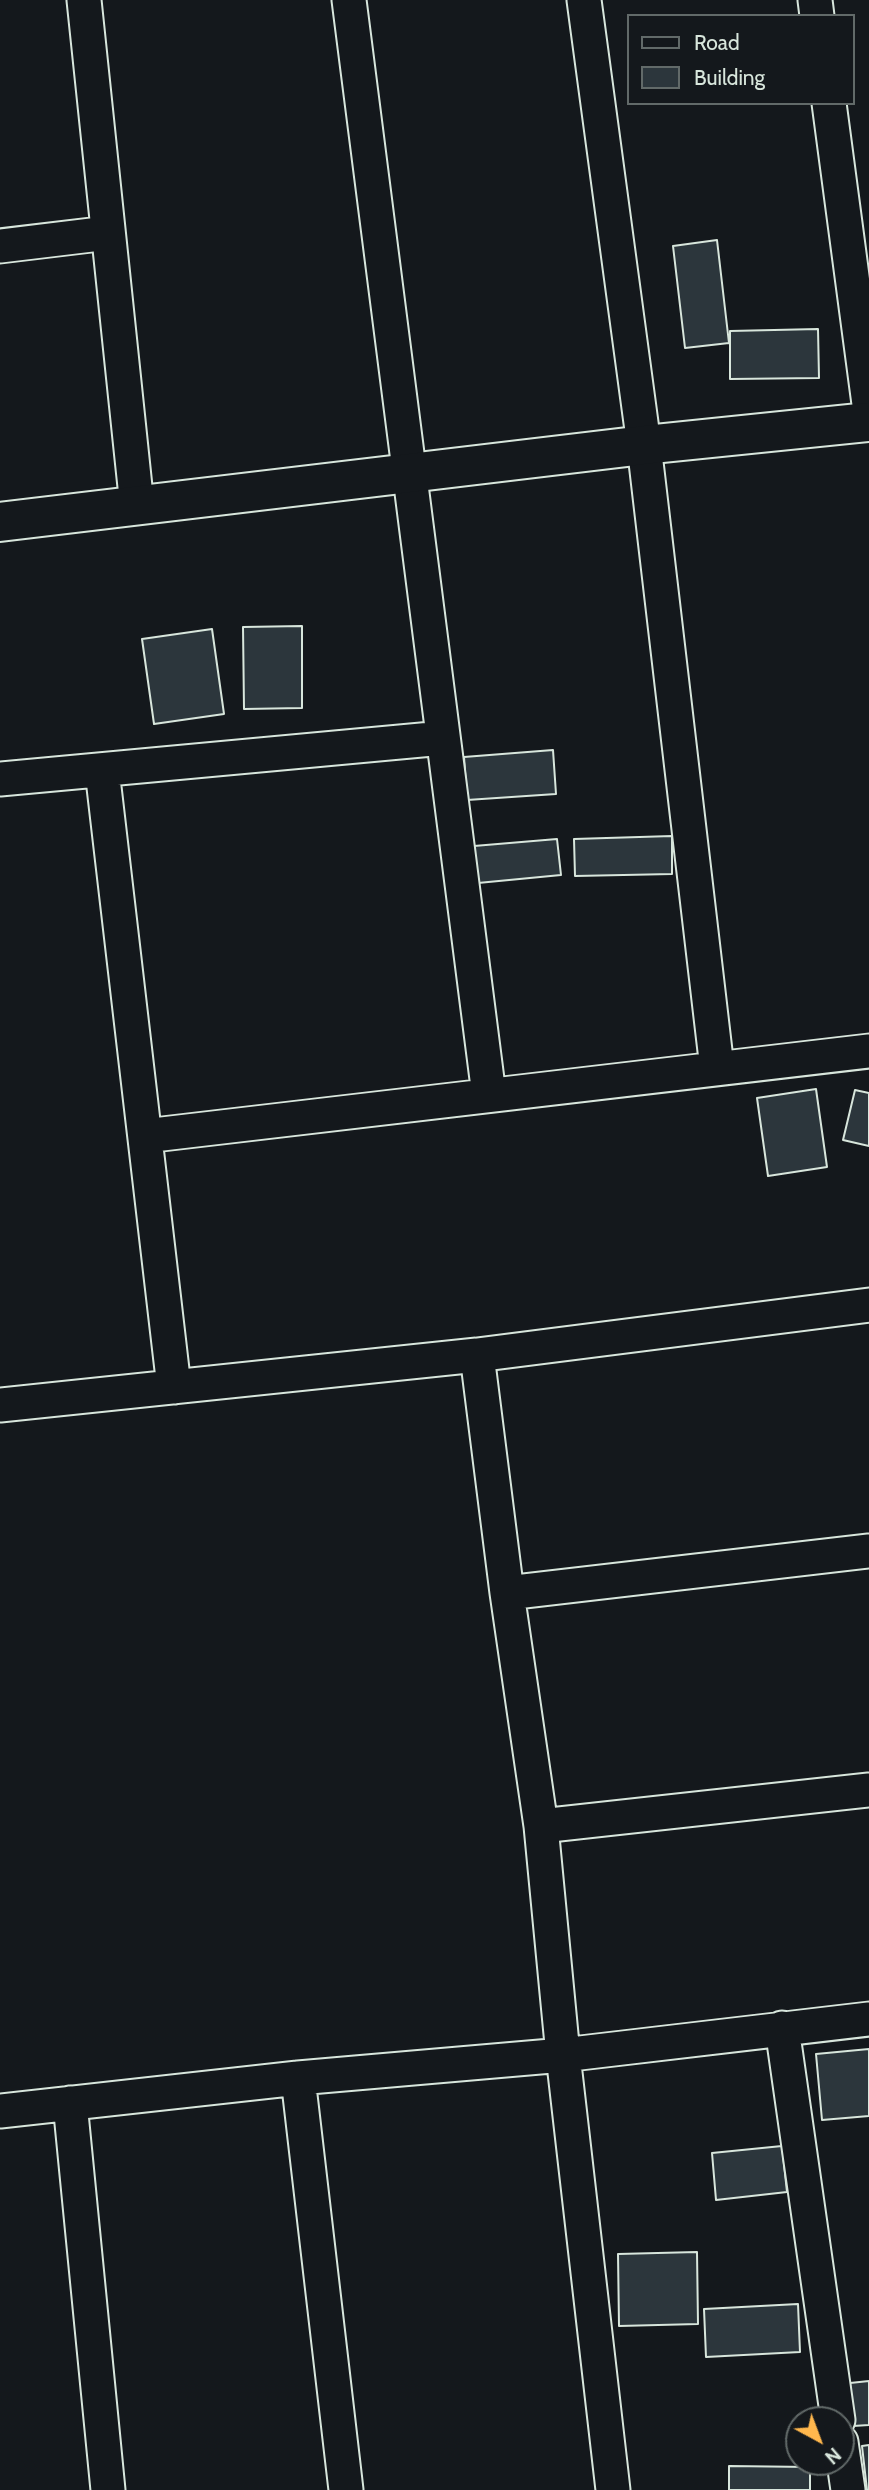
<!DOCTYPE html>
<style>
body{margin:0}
#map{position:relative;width:869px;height:2490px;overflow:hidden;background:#14181c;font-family:Cabin,sans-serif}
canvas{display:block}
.legend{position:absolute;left:627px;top:14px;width:228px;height:91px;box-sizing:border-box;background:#14181c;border:2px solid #626a69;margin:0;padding:9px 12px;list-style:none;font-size:21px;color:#d8e6dc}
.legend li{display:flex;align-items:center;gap:14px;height:35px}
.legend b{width:35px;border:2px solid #626a69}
.north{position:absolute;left:785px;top:2406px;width:70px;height:70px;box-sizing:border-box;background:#14181c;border:2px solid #626a69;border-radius:50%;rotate:139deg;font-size:19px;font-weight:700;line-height:28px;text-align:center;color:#d8e6dc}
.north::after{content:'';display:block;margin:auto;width:24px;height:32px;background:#ffb74d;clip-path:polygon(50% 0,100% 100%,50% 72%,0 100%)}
</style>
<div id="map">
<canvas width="869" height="2490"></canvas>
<ul class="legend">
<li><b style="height:9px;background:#14181c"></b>Road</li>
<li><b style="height:19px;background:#2c363c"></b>Building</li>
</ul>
<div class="north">N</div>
</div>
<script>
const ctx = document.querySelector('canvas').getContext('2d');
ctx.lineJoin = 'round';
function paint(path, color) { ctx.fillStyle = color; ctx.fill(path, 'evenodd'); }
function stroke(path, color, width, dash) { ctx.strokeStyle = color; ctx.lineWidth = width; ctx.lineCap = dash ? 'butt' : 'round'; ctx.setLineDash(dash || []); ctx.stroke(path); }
const building = new Path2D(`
 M717 240 729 343 685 348 673 246Z
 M818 329 819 378 730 379V331Z
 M302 626V708L244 709 243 627Z
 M212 629 224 714 154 724 142 639Z
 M553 750 556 794 467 800 464 757Z
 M672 836V874L575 876 574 839Z
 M557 839 561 875 478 883 474 846Z
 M816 1089 827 1167 768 1176 757 1098Z
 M855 1090 869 1093V1146L843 1140Z
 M869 2049V2116L822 2120 816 2054Z
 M782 2146 787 2192 716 2200 712 2153Z
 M697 2252 698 2324 619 2326 618 2254Z
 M798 2304 800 2352 706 2357 704 2309Z
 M869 2381V2425L853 2426 850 2383Z
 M869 2445V2490H867L862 2446Z
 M729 2466 810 2467V2490H729Z`);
const street = new Path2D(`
 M84 0 137 506
 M349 0 489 1095
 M584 0 644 445 717 1068
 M815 0 817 16
 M829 103 869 404
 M0 246 108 233
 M102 770 174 1387
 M0 779 443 738
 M145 1136 869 1051
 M477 1355 507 1593 541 1826 563 2055 613 2490
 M0 1405 477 1355 869 1305
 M507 1593 869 1551
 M541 1826 869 1790
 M782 2028 838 2420
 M298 2078 346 2490
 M70 2103 108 2490
 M0 2111 298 2078 563 2055 869 2019
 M841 2442 848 2490`);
const secondary = new Path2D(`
 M0 522 644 445 869 422`);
paint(building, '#2c363c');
stroke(building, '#d8e6dc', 2);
stroke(street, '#d8e6dc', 37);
stroke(secondary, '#d8e6dc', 42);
stroke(street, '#14181c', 33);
stroke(secondary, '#14181c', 38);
</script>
